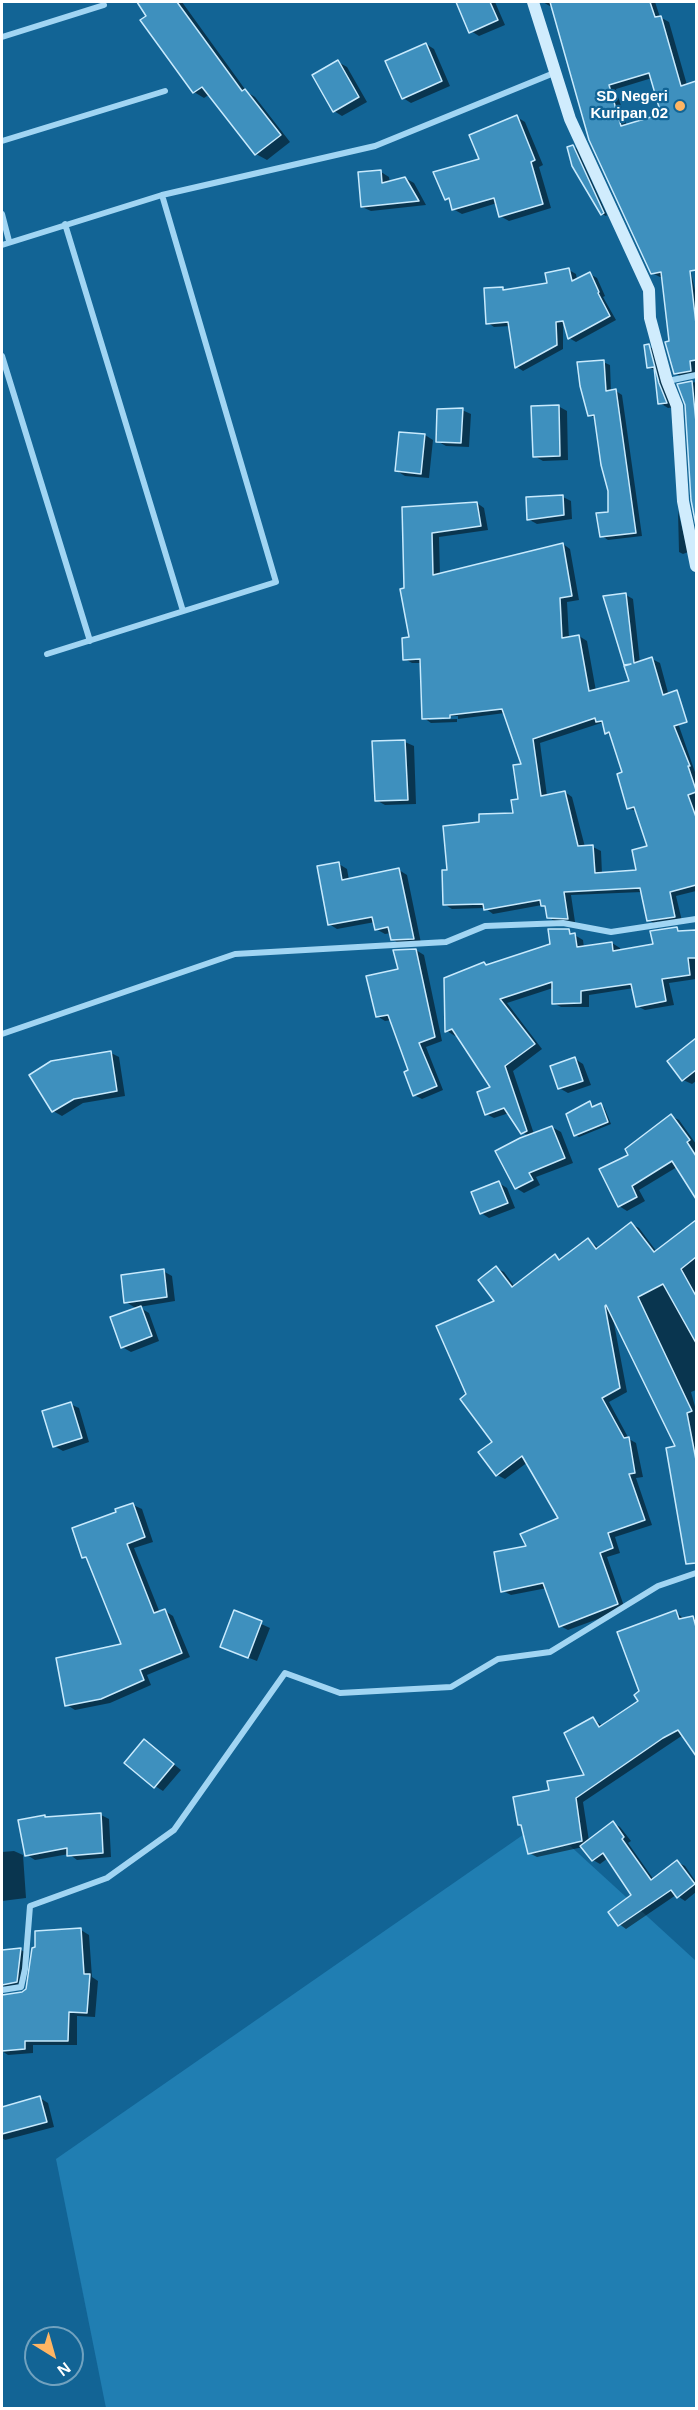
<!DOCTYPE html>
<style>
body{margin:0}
#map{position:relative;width:698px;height:2410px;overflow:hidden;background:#126495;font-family:Helvetica,sans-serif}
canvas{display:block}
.frame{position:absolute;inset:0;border:3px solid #fff;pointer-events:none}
.north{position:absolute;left:24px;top:2326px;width:60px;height:60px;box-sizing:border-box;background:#126495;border:2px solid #71a2bf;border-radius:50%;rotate:143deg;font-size:16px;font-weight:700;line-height:24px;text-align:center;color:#fff}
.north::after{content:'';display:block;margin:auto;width:21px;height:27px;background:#ffb563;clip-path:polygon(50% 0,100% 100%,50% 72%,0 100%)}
</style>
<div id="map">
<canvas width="698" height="2410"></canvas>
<div class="frame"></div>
<div class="north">N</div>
</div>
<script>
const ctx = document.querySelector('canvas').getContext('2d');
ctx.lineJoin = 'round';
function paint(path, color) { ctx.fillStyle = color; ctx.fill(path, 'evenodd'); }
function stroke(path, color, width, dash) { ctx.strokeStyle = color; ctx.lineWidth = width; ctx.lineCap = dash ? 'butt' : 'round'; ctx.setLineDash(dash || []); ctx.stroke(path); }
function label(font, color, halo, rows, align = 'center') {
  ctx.font = font + ' Helvetica,sans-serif'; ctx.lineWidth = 4.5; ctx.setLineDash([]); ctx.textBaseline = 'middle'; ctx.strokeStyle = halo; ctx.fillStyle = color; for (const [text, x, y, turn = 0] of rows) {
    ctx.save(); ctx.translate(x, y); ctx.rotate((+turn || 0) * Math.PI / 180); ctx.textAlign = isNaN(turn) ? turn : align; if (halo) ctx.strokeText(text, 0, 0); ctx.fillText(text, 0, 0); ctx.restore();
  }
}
const green = new Path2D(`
 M543 1821 696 1961V2408H106L56 2159Z`);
const shadow = new Path2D(`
 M138 2H182L247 92 255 97 290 142 267 160 256 154 210 94 204 98 194 92Z
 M458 2H495L505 25 479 36 471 31Z
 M543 2H655L660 17 669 22 687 85H696V204L683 207 684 240 696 295V375L683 378 675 373 663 277H660L652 273 553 8ZM652 78 663 115 627 126 616 89Z
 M426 44 434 49 450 86 411 103 403 98Z
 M338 62 347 67 367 102 342 116 334 111Z
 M517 117 525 122 543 165 539 167 551 208 509 221 500 216 497 203 462 214 453 209 451 201 446 198Z
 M573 146 577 149 607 215 606 216 602 214Z
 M381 172 389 177 390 183 405 178 414 183 426 205 371 211 362 207Z
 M569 270 576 274 577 280 590 274 597 278 605 296 603 297 616 320 576 342 569 338 566 325H563V349L523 371 517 367 510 326 494 327 488 323 503 288 507 291 549 284Z
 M648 346 657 351 674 407 668 408 660 403 656 371 648 367Z
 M603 362 610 365 611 392 616 391 622 395 642 536 608 540 602 536 610 514V491L596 419 590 415Z
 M696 382V519L693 500 687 405 679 385Z
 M558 406 567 411 568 460 543 461 534 456Z
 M462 410 471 414 469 447 446 446 437 441Z
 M425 435 433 440 429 478 405 476 397 471Z
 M563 497 571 501 572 519 537 524 528 519Z
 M477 503 484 508 488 530 439 537 440 575 563 544 570 549 579 600 567 602 569 638 579 636 587 641 596 691 630 682 628 666 625 664 626 595 633 599 640 663 652 659 660 663 670 700 696 775V799H695L696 804V891L676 896 682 921 656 925 649 920 642 892 571 895 575 922H556L548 917 547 908 542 905 493 914 485 908 452 909 444 904 449 872 481 823 515 814 520 800 523 765 505 713 458 719V716L429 717V720L457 719V722L431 723 424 718 421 663H412L405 659 410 639 406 589 403 508ZM601 723 604 725 606 733 612 736 624 773 628 808 638 812 649 847 638 871 602 874 601 851 593 847H585L572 797 565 792 547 796 540 743Z
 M678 511 688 552 683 554 679 552Z
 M405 742 414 746 416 804 385 805 376 800Z
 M339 864 347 869 349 880 399 870 407 875 421 943 400 944 392 939 391 933 385 934 376 929 375 922 337 929 329 924Z
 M677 929 684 932H696V979L669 983 674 1005 645 1010 637 1006 634 988 589 995V1007H561L553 1003V988L507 1003 542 1049 513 1071 534 1134 552 1127 561 1132 573 1163 536 1177 540 1185 524 1193 516 1188 529 1136 522 1132 509 1113 494 1118 486 1114 492 1088 458 1035 455 1036 447 1031 446 979 484 963 489 966 552 945 568 931 583 940 584 948 612 943 620 948V952L654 945Z
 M416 950 424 955 442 1041 426 1047 443 1090 422 1099 414 1095 410 1071 391 1020 385 1021 377 1016 400 970Z
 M693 1043 696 1045V1081L692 1084 683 1080Z
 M111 1053 119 1057 125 1096 83 1103 62 1116 53 1111Z
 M575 1059 583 1064 591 1085 568 1093 559 1088Z
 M590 1103 595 1107 601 1105 604 1107 611 1124 579 1137 575 1135Z
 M671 1116 679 1120 696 1144V1191L691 1187 677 1167 639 1190 645 1201 627 1211 619 1206 630 1155Z
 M499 1183 507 1188 515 1208 489 1218 481 1213Z
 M696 1222V1390L691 1392 696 1410V1559H694L678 1447 613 1318 627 1392 609 1402 629 1439 636 1443 643 1477 636 1478 652 1525 615 1537 620 1553 607 1557 625 1609 568 1630 560 1626 547 1588 511 1595 503 1591 528 1547 560 1518 528 1462 505 1479 497 1475 494 1442 468 1394 496 1302V1268L504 1272 515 1287 555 1256 562 1260 588 1240 599 1248 631 1224 639 1228 657 1252Z
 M163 1271 172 1276 175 1301 139 1307 149 1313 159 1341 131 1352 122 1347 137 1309 126 1302Z
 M70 1404 79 1408 89 1442 63 1451 54 1446Z
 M133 1505 142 1509 153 1542 134 1548 160 1613 165 1611 173 1616 190 1657 147 1675 151 1685 110 1703 75 1710 67 1705 123 1645 89 1560 84 1557 118 1513Z
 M235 1612 270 1628 257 1661 231 1651Z
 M676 1612 684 1619 693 1617 696 1619V1753L683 1735 583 1802 589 1841 613 1823 620 1827 631 1841 628 1843 654 1880 677 1862 685 1866 696 1882V1892L685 1901 676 1895 626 1929 619 1924 633 1895 608 1858 600 1864 593 1860 583 1847 537 1857 529 1853 523 1826 520 1824 550 1792 586 1776 593 1719 603 1726 640 1701 641 1692Z
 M144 1741 181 1770 163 1791 155 1786Z
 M101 1815 109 1819 111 1857 77 1860 69 1854 35 1860 27 1855 45 1817 48 1819Z
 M14 1851 23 1855 26 1898 2 1901V1852Z
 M81 1930 89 1935 92 1977 98 1981 95 2017 77 2016V2045H33V2053L8 2055 2 2051V2007L27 1990Z
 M21 1950 25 1952 20 1984 5 1987 2 1984V1951Z
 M40 2098 48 2103 54 2127 5 2140 2 2138V2108Z`);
const building = new Path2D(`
 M137 2H177L242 91 245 89 281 135 255 155 202 87 193 93 140 20 146 16Z
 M456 2H490L498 20 469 33Z
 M550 2H650L655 17 661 16 681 86 696 81V270L690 271 696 324V360L690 361 691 371 674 374 665 342 669 341 661 272 651 274 589 140ZM649 73 661 114 621 126 609 85Z
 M426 43 442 81 402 99 385 61Z
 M338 60 359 97 333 112 312 75Z
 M517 115 535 160 531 162 543 204 499 217 494 198 452 210 449 198 445 200 433 172 479 159 469 135Z
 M573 145 604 213 601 215 572 166 567 147Z
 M381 170 382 183 405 177 419 201 361 207 358 172Z
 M569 268 572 281 590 272 599 292 598 293 610 316 568 339 563 321 556 322 557 345 515 368 508 322 486 324 484 288 503 287V290L547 283 545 273Z
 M649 344 659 383 667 403 658 404 654 367 647 368 644 345Z
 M604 360 606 391 616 389 636 533 600 537 596 513 608 512V491L601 465 594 415 588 416 580 386 577 362Z
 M692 381 696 422V526L691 500 685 405 677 384Z
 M559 405 560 456 533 457 531 406Z
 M463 408 461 443 436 442 437 409Z
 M399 432 425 434 421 474 395 471Z
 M563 495 564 515 527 520 526 497Z
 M477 502 481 526 432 533 433 575 563 543 572 596 560 598 562 638 579 635 589 691 629 681 624 666 631 664 624 665 603 596 626 593 634 663 652 657 663 695 677 690 687 722 674 726 690 766H688L696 790V792L688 795 696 817V885L670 892 675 917 647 921 640 888 564 892 568 919 547 918 545 906H541L540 900 484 910 483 904 443 905 442 870H447L443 826 479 822V814L513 813 511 800 518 799 513 765 521 764 502 709 450 715V718L422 719 420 659 403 660 402 638 409 637 400 589 404 588 402 507ZM595 718 596 722 602 721 605 734 609 732 622 772 617 774 627 809 634 807 647 846 632 850 636 870 595 873 593 845 578 846 565 791 541 796 533 739Z
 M405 740 408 800 375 801 372 741Z
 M339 862 342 880 399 868 414 939 391 940 388 927 375 930 372 917 328 925 317 866Z
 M677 927 678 931 696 930V958H688L690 975 662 979 666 1001 636 1007 631 984 581 991V1003L552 1004V982L500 999 535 1044 505 1066 527 1131 521 1134 504 1108 485 1115 477 1092 490 1087 452 1029 445 1032 444 978 484 962 486 965 550 944 548 929H569L570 934 575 933 577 947 612 942 613 951 653 944 650 931Z
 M416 949 435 1037 419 1043 437 1086 413 1096 404 1072 408 1070 388 1015 376 1017 366 976 398 969 393 950Z
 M696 1038V1070L682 1081 667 1061Z
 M111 1051 117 1091 74 1099 52 1112 29 1075 51 1061Z
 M575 1057 583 1081 558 1089 550 1066Z
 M590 1101 592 1107 601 1103 608 1122 574 1136 566 1114Z
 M671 1114 690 1140 687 1142 696 1156V1199L672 1161 632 1186 637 1197 618 1207 599 1169 628 1155 625 1149Z
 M552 1126 565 1158 529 1173 533 1180 515 1189 495 1151 520 1138Z
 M499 1181 508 1203 480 1214 471 1192Z
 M696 1220V1257L681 1269 696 1296V1343L663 1284 638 1297 692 1411 687 1413 696 1460V1563L686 1564 666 1448 675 1446 606 1305 605 1306 620 1388 602 1398 624 1438 629 1437 635 1473 629 1474 645 1520 608 1533 613 1548 600 1553 618 1604 559 1627 543 1583 501 1592 494 1552 526 1546 520 1534 558 1518 522 1456 496 1476 478 1452 492 1442 460 1399 466 1394 436 1326 494 1301 478 1280 496 1266 512 1287 555 1254 559 1260 588 1238 596 1249 631 1222 654 1252Z
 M164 1269 167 1297 124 1303 121 1275Z
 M141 1306 152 1336 121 1348 110 1317Z
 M71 1402 82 1438 53 1447 42 1411Z
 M133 1503 145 1537 127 1544 154 1613 165 1609 182 1653 140 1670 144 1680 101 1699 65 1706 56 1658 121 1644 86 1557 82 1558 72 1528 116 1512 115 1509Z
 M234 1610 262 1621 248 1658 220 1647Z
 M676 1610 679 1619 693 1616 696 1627V1756L678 1730 663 1738 576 1798 582 1841 528 1854 521 1825H518L513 1797 549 1790 547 1781 584 1775 564 1733 593 1717 599 1727 638 1701 634 1695 639 1691 617 1632Z
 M144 1739 174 1764 154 1788 124 1763Z
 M101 1813 103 1853 67 1856V1848L25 1856 18 1820 45 1815V1817Z
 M613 1821 624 1837 622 1839 651 1880 677 1860 695 1884 677 1898 671 1890 618 1926 608 1912 631 1895 603 1853 592 1861 580 1846Z
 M81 1928 84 1974H90L87 2013 69 2012 68 2041H25V2049L2 2051V1995L22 1992 26 1989 32 1948 35 1947V1931Z
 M21 1948 17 1982 2 1985V1950Z
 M40 2096 47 2122 2 2134V2107Z`);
const street = new Path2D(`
 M2 37 104 5
 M2 141 165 91
 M2 214 9 241
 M65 224 183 611
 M2 245 162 195 375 146 554 73
 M2 356 90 641
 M668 381 696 375
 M47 654 276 582 162 195
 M2 1034 235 954 446 942 485 926 563 923 611 932 696 919
 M2 1990 21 1987 25 1969 30 1906 107 1878 174 1830 285 1673 340 1693 451 1687 498 1659 550 1652 658 1586 696 1573`);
const secondary = new Path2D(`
 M533 2 570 119 649 290 650 318 667 381 677 406 683 501 696 566`);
const markers = [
 [680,106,6,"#ffb563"]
];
const poiNames = [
 ["SD Negeri",668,97],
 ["Kuripan 02",668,114]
];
paint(green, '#207eb2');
paint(shadow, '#0007');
paint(building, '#3e90be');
stroke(building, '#c8eafd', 1.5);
stroke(street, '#a1d5f3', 6);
stroke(secondary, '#d0ecfd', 12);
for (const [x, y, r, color] of markers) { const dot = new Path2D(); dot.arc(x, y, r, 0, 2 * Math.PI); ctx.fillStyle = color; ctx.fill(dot); stroke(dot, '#126495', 2); }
label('bold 15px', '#fff', '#126495', poiNames, 'right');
</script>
